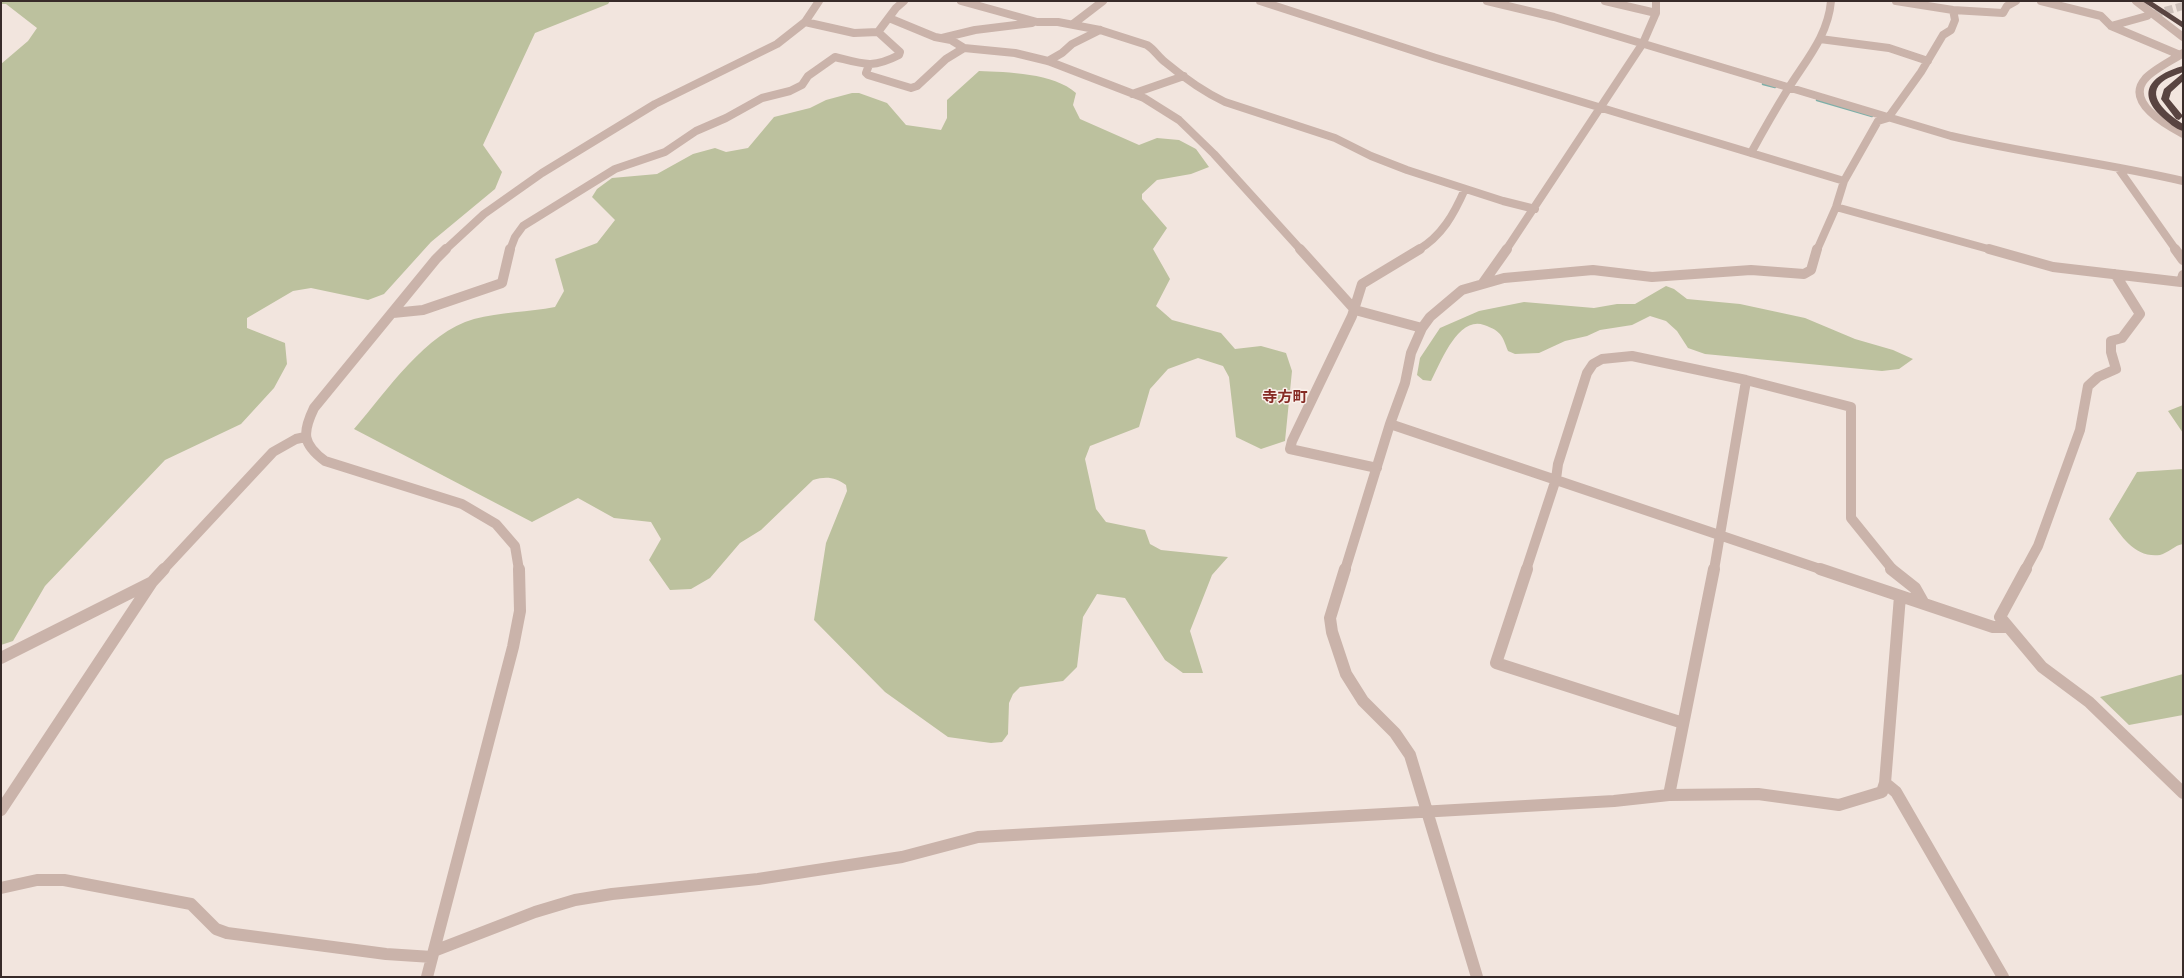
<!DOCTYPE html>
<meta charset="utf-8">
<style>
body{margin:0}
#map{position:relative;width:2184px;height:978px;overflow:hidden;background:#f2e5de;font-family:Roboto,sans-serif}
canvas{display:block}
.frame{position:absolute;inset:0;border:2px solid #382b29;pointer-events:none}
</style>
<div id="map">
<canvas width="2184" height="978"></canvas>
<div class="frame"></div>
</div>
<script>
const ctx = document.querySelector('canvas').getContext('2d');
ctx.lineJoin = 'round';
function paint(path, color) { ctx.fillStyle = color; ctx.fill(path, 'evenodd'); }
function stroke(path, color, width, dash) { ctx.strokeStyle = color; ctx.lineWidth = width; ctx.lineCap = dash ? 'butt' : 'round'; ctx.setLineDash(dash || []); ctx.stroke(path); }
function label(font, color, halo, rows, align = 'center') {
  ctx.font = font + ' Roboto,"Noto Sans JP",sans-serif'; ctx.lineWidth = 3; ctx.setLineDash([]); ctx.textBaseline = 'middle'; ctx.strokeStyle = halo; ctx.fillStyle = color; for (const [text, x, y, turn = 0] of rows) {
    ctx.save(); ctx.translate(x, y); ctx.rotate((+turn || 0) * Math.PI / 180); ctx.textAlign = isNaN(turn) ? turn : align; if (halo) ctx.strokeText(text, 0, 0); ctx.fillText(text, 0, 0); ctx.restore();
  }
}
const green = new Path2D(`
 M1 1H610L608 4 535 33 483 145 502 172 495 189 431 242 384 294 368 300 311 288 293 291 247 318V328L285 343 287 364 274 388 241 424 165 460 45 586 13 641 1 645V64L28 41 37 28 6 4H1Z
 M979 71C1007 72 1054 73 1076 93L1073 105 1080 119 1139 145 1157 138 1179 140 1196 149 1209 167 1191 174 1157 180 1142 194V199L1167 228 1153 249 1170 279 1156 306 1172 320 1221 333 1235 349 1261 346 1286 353 1292 371 1285 441 1261 449 1236 437 1229 377 1223 366 1198 358 1168 369 1150 389 1139 427 1090 446 1085 459 1096 509 1106 522 1145 530 1150 544 1161 550 1228 557 1212 575 1190 631 1203 673H1183L1165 660 1125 598 1097 594 1083 617 1077 667 1063 681 1020 687 1013 694 1009 703 1008 734 1002 742 991 743 948 737 885 692 814 620 826 543 847 491 846 485C835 477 826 476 813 480L761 530 740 543 710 578 691 589 670 590 649 560 661 539 651 522 614 518 578 498 532 522 354 429C386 392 426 332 474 319 500 312 529 312 555 307L564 291 555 259 597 243 615 220 592 197 597 189 612 178 657 174 693 154 715 148 726 152 748 148 774 117 810 108 826 100 852 93H859L887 103 906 125 941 130 947 118V100Z
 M1666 286 1674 289 1687 299 1740 304 1805 318 1855 339 1893 350 1913 359 1899 369 1882 371 1705 354 1688 348 1677 331 1666 321 1650 316 1632 325 1600 330 1587 336 1565 341 1539 353 1515 354 1508 351C1502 335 1501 331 1484 325 1458 316 1441 362 1431 381L1423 380 1417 375 1420 358 1440 328 1479 311 1524 302 1594 308 1617 304H1635Z
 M2183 405V433L2168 411Z
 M2183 469V544C2175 545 2168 553 2160 555 2135 558 2122 537 2109 519L2137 472Z
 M2183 674V715L2129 725 2100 697Z`);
const stream = new Path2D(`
 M1763 84 1775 87
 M1817 100 1872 116`);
const minorTunnel = new Path2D(`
 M2154 14 2183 6`);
const minorFar2 = new Path2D(`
 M961 1 1037 22H1058L1100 30 1147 45C1155 50 1158 57 1165 62 1183 77 1204 92 1225 102L1335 138 1371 156 1407 170 1503 201 1535 209
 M1260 1 1436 58 1844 181
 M1487 1 1554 17 1951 136C2028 154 2106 163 2183 181
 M1605 1 1656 13
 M1896 1 1953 10 2003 13 2007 6 2016 1
 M2041 1 2101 16 2111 26 2180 55
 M2136 1 2183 37
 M889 18 935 37 951 40 964 48 1015 53 1048 61 1144 98 1179 120 1214 154 1301 250
 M805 22 854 33 878 32
 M1073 24 1103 1
 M2111 26 2147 16
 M942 38 975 30 1032 23
 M1820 39 1889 48 1928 61
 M2183 53C2173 60 2152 70 2145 79 2125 102 2166 125 2183 134
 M1048 61 1062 53 1072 44 1100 30
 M869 65 866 73 868 75 911 88 917 86 946 59 964 48
 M1132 94 1184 76
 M1751 153C1763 131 1775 110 1788 89 1806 60 1828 36 1831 1
 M2118 168 2176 250
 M1836 207 1992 250
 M445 250 484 214 542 173 655 104 777 44 805 22 819 1
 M510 250 515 237 523 226 615 169 665 152 696 131 726 118 762 98 790 91 802 85 808 76 835 57C863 64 872 69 899 55L900 52 878 32 896 8 904 1
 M1418 250C1442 236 1454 214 1465 189
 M1506 250 1643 43 1656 13V1
 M1817 250 1836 207 1844 181 1878 121 1888 118 1921 72 1943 35 1951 30 1955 20 1953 10`);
const minorFar1 = new Path2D(`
 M446 249 436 259 314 408C302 433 302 444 325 461L462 504 496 524 515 546 519 570
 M1300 249 1355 310 1422 328
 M1989 249 2053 267 2181 282 2183 275
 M2175 249 2183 260
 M1483 283 1507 249
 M393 313 423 310 502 283 510 249
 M1390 424 1823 570
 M1377 468 1290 449 1292 441 1352 316 1362 284 1420 249
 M163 570 273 452 296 439 305 437
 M1345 570 1390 424 1405 383 1411 353 1422 328 1430 317 1462 290 1504 278 1593 270 1652 277 1751 270 1804 274 1811 270 1817 249
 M1526 570 1556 479 1558 464 1587 373 1593 364 1602 359 1632 356 1746 380 1851 407V518L1893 570
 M1714 570 1746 381
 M2025 570 2038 546 2080 430 2088 386 2098 377 2116 369 2111 352V341L2122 338 2140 314 2115 274`);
const minor = new Path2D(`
 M1345 569 1330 618 1332 632 1346 674 1363 701 1395 733 1410 755 1477 977
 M1527 569 1496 663 1683 723
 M1820 569 1993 627H2008
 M1891 569 1915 588 1924 604
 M2026 569 2000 617 2042 667 2089 702 2183 793
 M1 658 152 582
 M1885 783 1896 792 2003 977
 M1669 795 1714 569
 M1 810 152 582 164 569
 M1 888 37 880H64L191 904 216 929 227 933 386 954 432 957
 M434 951 535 912 575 900 612 894 758 879 902 857 978 837 1614 801 1669 795 1758 794 1839 805 1882 792 1885 783 1900 596
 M427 977 513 647 520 611 519 569`);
const highway = new Path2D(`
 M2142 1H2151L2183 22V28Z
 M2183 66V72C2176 75 2166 78 2161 83 2145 98 2172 117 2183 124V131C2175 129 2168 122 2162 117 2134 91 2154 74 2183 66Z
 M2183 73V81L2171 92 2169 99 2183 116 2179 120 2176 119 2161 99 2164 89Z`);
const quarterNames = [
 ["寺方町",1285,398]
];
paint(green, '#bcc19e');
stroke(stream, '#7dafa8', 2.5);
stroke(minorTunnel, '#cdc0ba', 8, [8, 3.5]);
stroke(minorFar2, '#cab3aa', 8);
stroke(minorFar1, '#cab3aa', 10);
stroke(minor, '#cab3aa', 12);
paint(highway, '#594441');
label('bold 15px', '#862a24', '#faf0eb', quarterNames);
</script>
